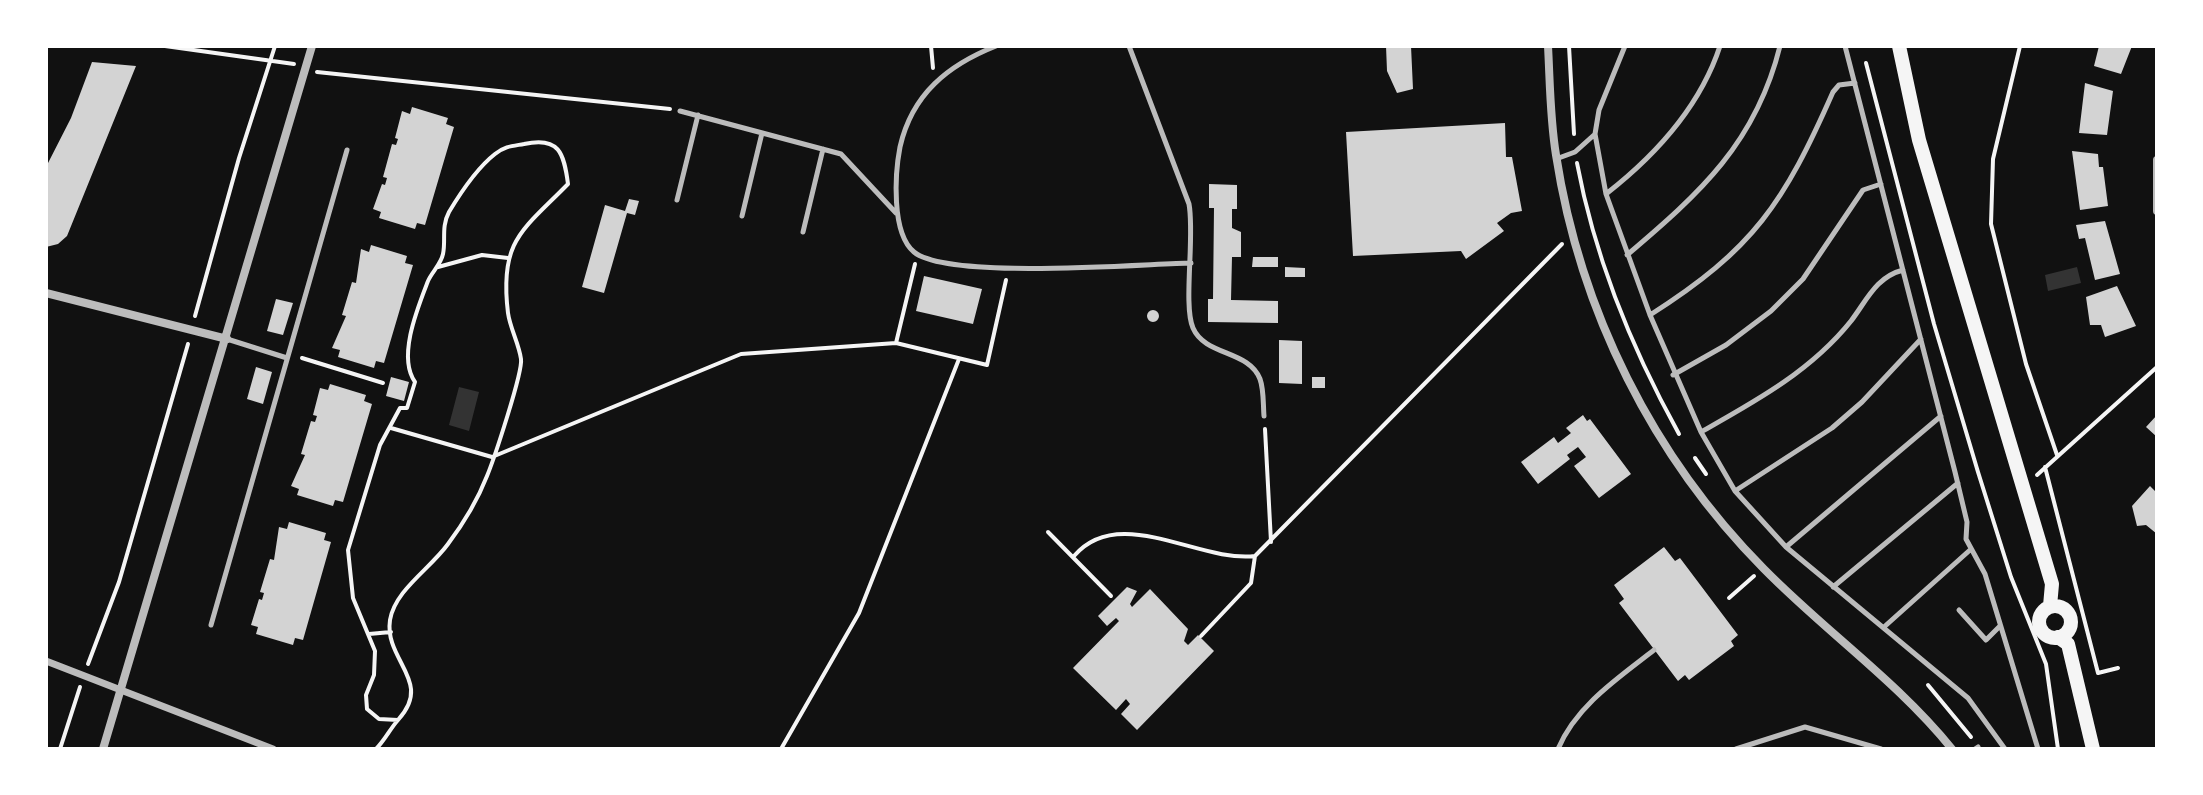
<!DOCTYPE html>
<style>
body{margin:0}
#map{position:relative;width:2203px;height:795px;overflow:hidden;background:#111;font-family:Quicksand,sans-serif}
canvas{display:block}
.frame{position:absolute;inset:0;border:48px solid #fff;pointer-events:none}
</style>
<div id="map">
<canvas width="2203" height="795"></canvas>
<div class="frame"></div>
</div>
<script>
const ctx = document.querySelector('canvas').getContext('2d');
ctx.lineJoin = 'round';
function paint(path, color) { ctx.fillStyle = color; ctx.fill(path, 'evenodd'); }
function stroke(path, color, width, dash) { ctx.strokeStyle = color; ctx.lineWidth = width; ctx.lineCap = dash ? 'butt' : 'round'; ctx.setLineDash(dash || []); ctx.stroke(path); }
const water = new Path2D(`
 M2077 267 2081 283 2048 291 2045 275Z
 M459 387 479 392 469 431 449 425Z`);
const building = new Path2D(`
 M1386 46H1411L1413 89 1397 93 1387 71Z
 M2099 46H2132L2121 74 2094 66Z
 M92 62 136 66 67 236 58 244 46 247V167L71 118Z
 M2085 83 2113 91 2107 135 2079 133Z
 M412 107 448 118 446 124 454 127 425 225 417 223 415 229 379 218 381 212 373 209 382 184 385 185 387 178 383 177 392 144 396 145 398 139 395 138 402 111 410 114Z
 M1505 123 1506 157H1512L1522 211 1511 213 1497 223 1504 231 1466 259 1461 251 1353 256 1346 132Z
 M2072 151 2098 154 2099 167H2103L2108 206 2080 210Z
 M1209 184 1237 185V209H1232V228L1241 232V257H1232L1231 300 1278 301V323L1208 322V299H1213L1214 208H1209Z
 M629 199 639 201 635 215 627 213 604 293 582 287 605 205 625 211Z
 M2105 221 2120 274 2095 280 2085 238 2079 239 2076 225Z
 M371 245 407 256 405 263 413 265 384 363 376 361 374 368 338 357 340 350 332 348 346 316 342 315 352 282 356 283 361 249 369 252Z
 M1253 257H1278V267H1252Z
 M1285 267 1305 268V277H1285Z
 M924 276 982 289 973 324 916 311Z
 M2117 286 2136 326 2105 337 2101 325H2090L2086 297Z
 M276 299 293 303 283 335 267 331Z
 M1147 316a6 6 0 1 1 12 0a6 6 0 1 1-12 0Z
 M1279 340 1302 341V384L1279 383Z
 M256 367 272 372 263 404 247 399Z
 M391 377 409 382 404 401 386 396Z
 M1312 377H1325V388H1312Z
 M330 384 366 395 364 401 372 404 343 502 335 500 333 506 297 495 299 489 291 486 305 455 301 454 311 421 315 422 317 416 313 415 320 388 328 390Z
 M1583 415 1587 421 1590 419 1631 474 1599 498 1574 466 1586 457 1578 447 1567 455 1570 459 1538 484 1521 462 1554 437 1558 443 1571 433 1566 428Z
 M2157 415V437L2146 427Z
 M2150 486 2157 493V534L2146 525 2137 526 2132 506Z
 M289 522 326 533 324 540 331 542 303 640 295 638 293 645 256 634 258 627 251 625 259 599 262 600 264 593 260 592 270 559 274 560 279 527 287 529Z
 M1664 547 1675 561 1680 558 1738 635 1731 641 1734 646 1689 680 1685 675 1678 681 1619 603 1624 599 1614 585Z
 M1127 587 1137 591 1130 604 1132 607 1150 589 1188 629 1184 641 1188 645 1198 635 1214 651 1137 730 1121 714 1130 704 1126 699 1116 710 1073 668 1119 621 1116 618 1107 626 1098 616Z`);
const path = new Path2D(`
 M165 46 294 64
 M931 46 933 68
 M1569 46 1574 134
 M2020 46 1993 159 1991 224 2026 364 2057 455
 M1866 63 1934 324 1978 472 2011 577 2046 664 2058 749
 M317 72 670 109
 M1577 163C1595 259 1632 349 1679 434
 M438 267 482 255 508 258
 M195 316 239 158 275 46
 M896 343 915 264
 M302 358 383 383
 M391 428 492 457 741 354 896 343 987 365 1006 280
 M1265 429 1271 542
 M1695 458 1706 474
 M2045 467 2098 673 2118 668
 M2037 475 2157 367
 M1048 532 1111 596
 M1074 556C1119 503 1199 563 1255 556L1562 244
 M1729 598 1754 576
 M369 634 391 632
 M1201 636 1251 583 1255 556
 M88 664 119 582 188 344
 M1928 685 1971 737
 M60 749 80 687
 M376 749C385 740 390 729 398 720 434 681 384 661 390 620 395 590 430 569 448 544 463 524 478 499 487 476 494 459 523 372 521 359 519 344 510 328 508 313 499 240 523 230 568 184 564 153 559 136 524 144 513 146 505 146 495 154 477 168 461 192 449 212 441 227 446 240 443 254 441 264 432 272 428 281 418 307 397 357 415 382L407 408H400L380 445 348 550 353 598 375 651 374 675 366 695 367 709 379 719 398 720
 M781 749 859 613 959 359`);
const service = new Path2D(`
 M996 46C948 65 912 94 900 147 895 173 891 233 914 252 948 280 1140 264 1191 263
 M1129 46 1189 204C1195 236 1183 305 1193 328 1205 356 1249 350 1260 379 1264 390 1263 404 1264 416
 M1625 46 1599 110 1595 134 1606 194 1650 315 1701 432 1735 491 1786 547 1968 698 2005 749
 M1845 46 1955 472 1967 522 1966 539 1985 574 2038 749
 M680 111 841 154 896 213
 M1556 159 1575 152 1594 135
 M1606 194C1656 155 1700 107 1720 46
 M677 200 698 115
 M742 216 762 133
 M803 232 823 149
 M1627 255C1700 193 1756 143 1780 46
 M1650 315C1754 249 1784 203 1833 92L1839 85 1855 83
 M227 339 287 358
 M1673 375 1726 345 1771 311 1803 279 1863 190 1881 184
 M1701 432C1756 401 1811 371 1851 321 1867 300 1876 277 1903 270
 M1735 491 1832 428 1862 402 1921 339
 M1786 547 1941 416
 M1833 587 1958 483
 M1959 610 1986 640 2000 626
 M211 625 347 150
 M1884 627 1970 550
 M1558 749C1576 706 1618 678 1654 650
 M1736 749 1805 727 1881 749
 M1975 749 1978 747`);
const pedestrian = new Path2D(`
 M46 661 273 749`);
const minor = new Path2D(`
 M1548 46C1550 82 1550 119 1556 155 1580 311 1653 457 1764 569 1826 632 1897 681 1952 749
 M2157 160V211
 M46 293 227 339
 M103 749 312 46`);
const secondary = new Path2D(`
 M1899 46 1919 140 2052 584 2050 606
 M2039 622a16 16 0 1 1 32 0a16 16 0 1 1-32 0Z
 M2058 637 2068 644 2093 749`);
paint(water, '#333');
paint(building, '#d3d3d3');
stroke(path, '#f5f5f5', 4);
stroke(service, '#bcbcbc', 5);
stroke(pedestrian, '#bcbcbc', 7);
stroke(minor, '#bcbcbc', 8);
stroke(secondary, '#f5f5f5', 14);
</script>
